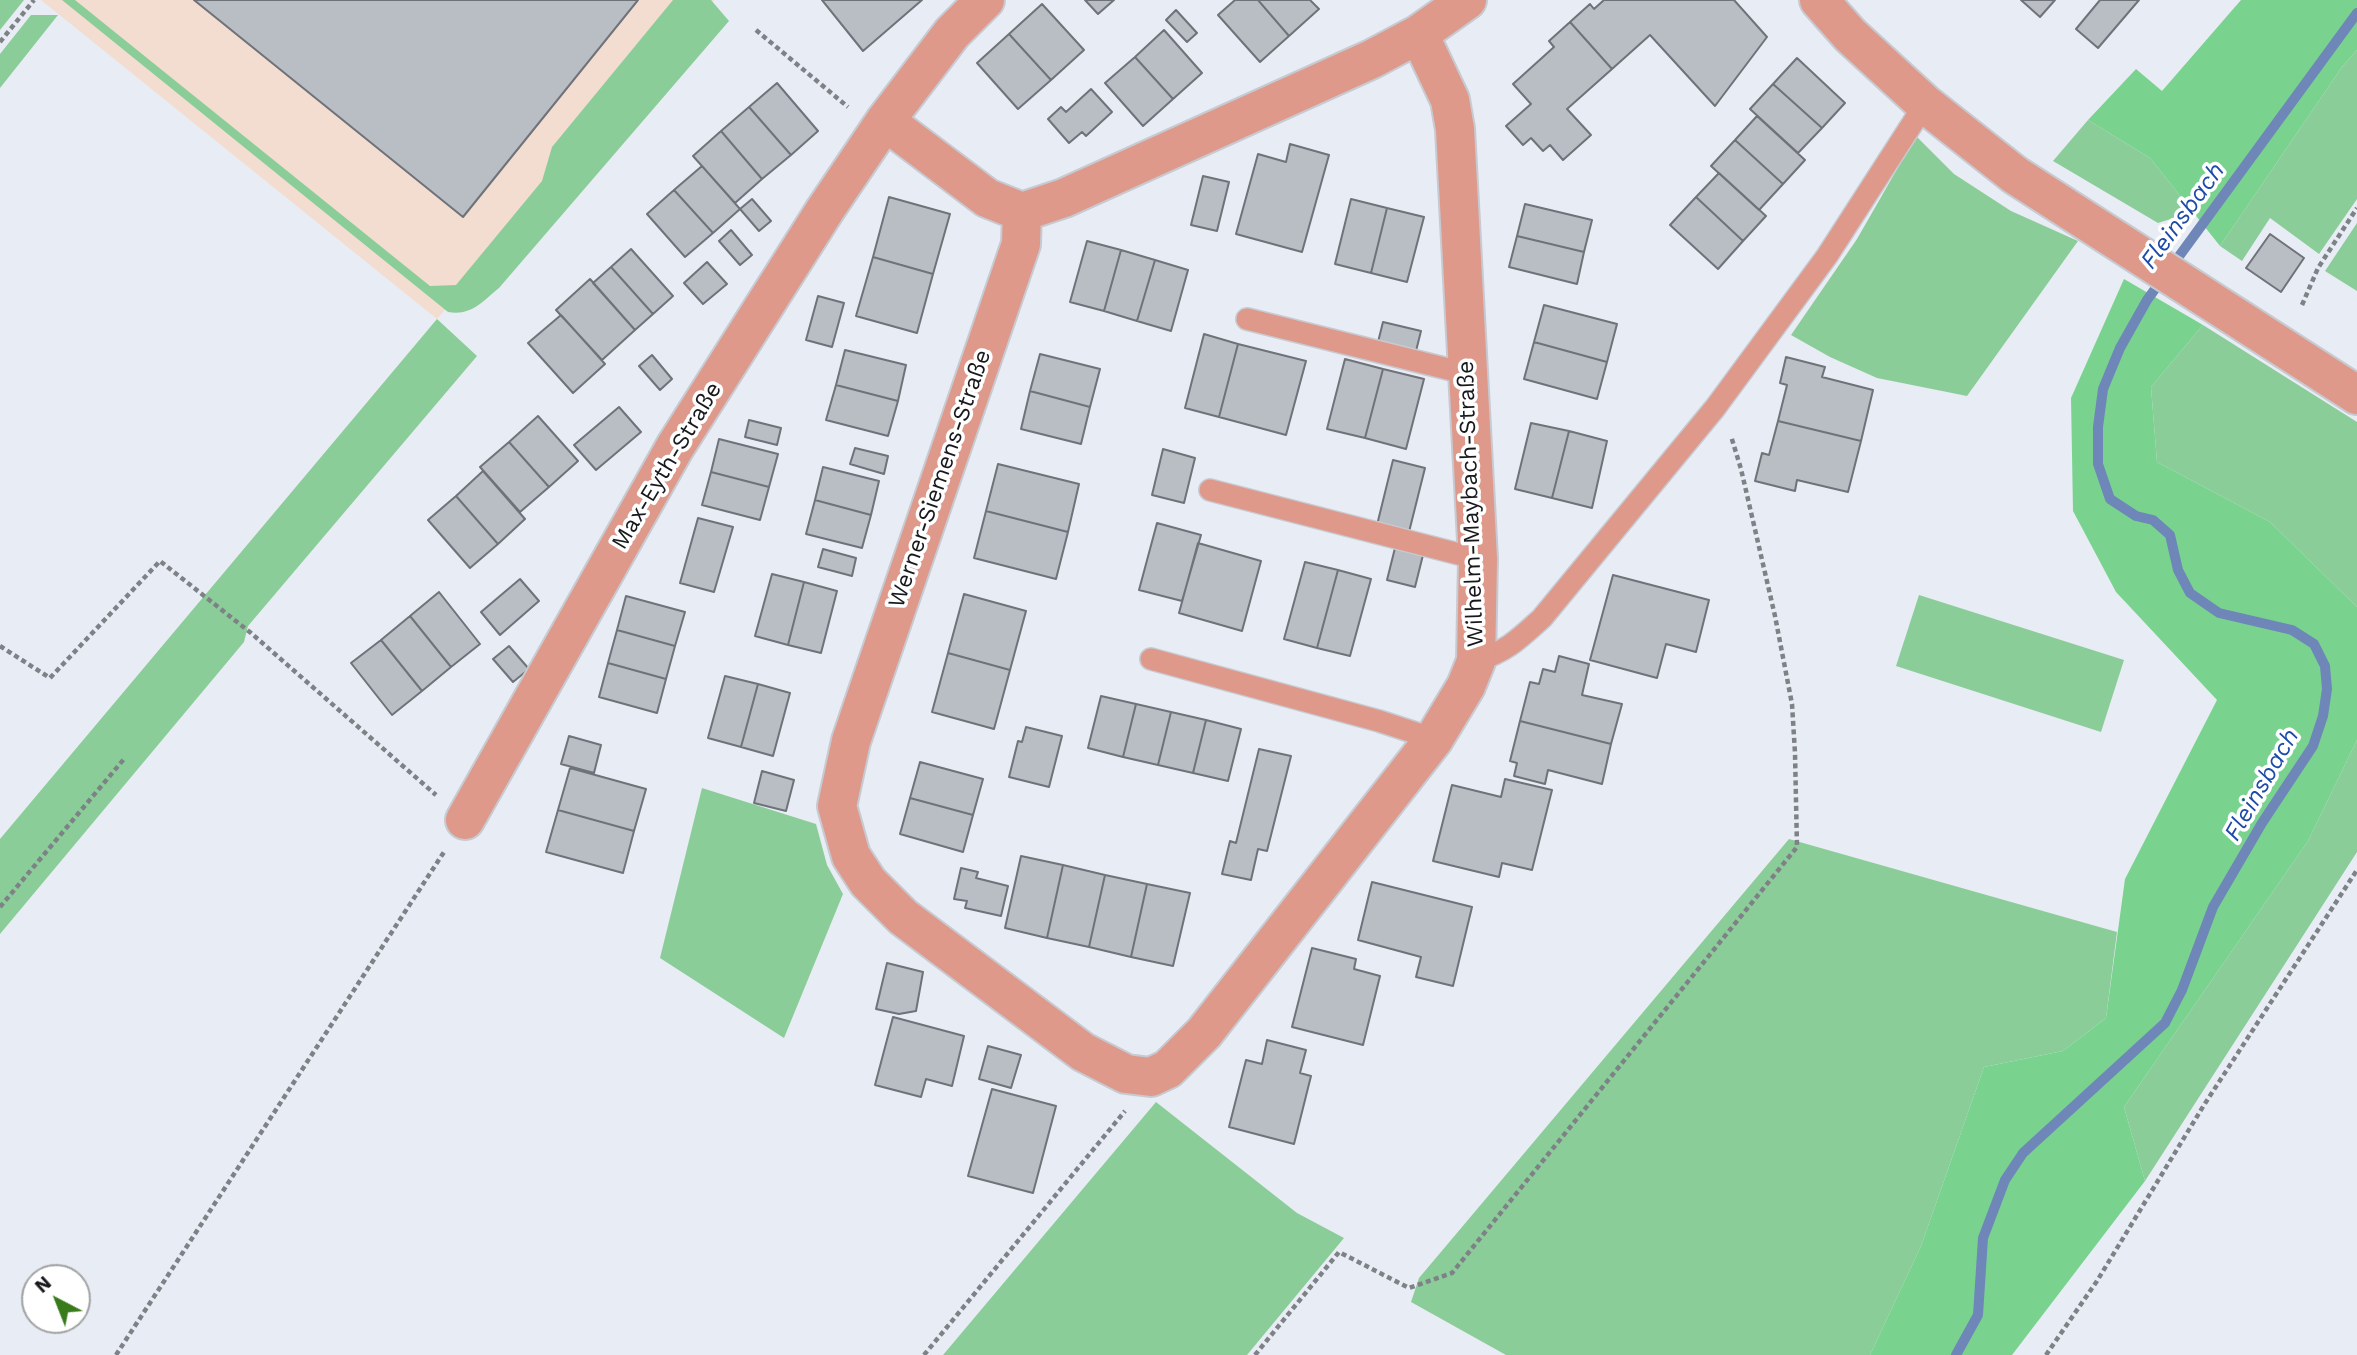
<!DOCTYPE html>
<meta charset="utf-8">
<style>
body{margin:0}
#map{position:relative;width:2357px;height:1355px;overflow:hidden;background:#e8ecf4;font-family:"Work Sans",sans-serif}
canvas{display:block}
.north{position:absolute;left:21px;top:1264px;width:70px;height:70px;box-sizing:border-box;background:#fff;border:2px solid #a2a3a4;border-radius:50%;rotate:318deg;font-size:19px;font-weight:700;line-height:28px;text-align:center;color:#17181b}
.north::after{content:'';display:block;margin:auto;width:24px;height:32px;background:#397b1c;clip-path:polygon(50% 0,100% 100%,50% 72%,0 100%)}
</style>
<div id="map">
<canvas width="2357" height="1355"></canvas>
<div class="north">N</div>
</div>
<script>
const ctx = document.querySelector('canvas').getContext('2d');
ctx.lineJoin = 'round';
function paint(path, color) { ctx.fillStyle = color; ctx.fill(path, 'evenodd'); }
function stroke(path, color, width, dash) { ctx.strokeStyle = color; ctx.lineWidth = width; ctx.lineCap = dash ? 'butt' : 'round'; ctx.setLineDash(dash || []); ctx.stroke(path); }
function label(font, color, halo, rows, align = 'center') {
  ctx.font = font + ' "Work Sans",sans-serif'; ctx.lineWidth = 7; ctx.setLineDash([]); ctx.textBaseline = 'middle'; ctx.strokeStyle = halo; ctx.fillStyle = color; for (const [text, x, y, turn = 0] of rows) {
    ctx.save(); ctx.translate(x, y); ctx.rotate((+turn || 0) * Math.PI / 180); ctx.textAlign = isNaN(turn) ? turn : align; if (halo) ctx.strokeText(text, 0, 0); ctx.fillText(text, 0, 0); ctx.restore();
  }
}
const industrial = new Path2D(`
 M41 0H714L437 319Z`);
const green = new Path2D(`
 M0 0H24L0 30Z
 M62 0H75L430 286 456 285 542 181 552 147 673 0H711L729 21 499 288C482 302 471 316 448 312Z
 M31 15H58L0 88V54Z
 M2357 50V199L2319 254 2270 218 2242 261 2220 246 2342 67Z
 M2088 120 2150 158 2193 212 2158 223 2053 161Z
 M1916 136 1954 174 2011 211 2078 241 1967 396 1877 378 1830 357 1791 335 1857 239Z
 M2357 223V291L2325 271Z
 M437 319 477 356 248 626 244 642 0 934V839Z
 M2203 325 2357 422V607L2270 522 2157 462 2151 387Z
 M1919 595 2124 660 2101 732 1896 666Z
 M2357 740V852L2145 1181 2124 1107 2308 841Z
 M702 788 816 824 827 865 843 894 784 1038 660 958Z
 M1789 839 2117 932 2106 1018 2063 1051 1984 1067 1921 1246 1870 1355H1506L1411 1302 1419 1278Z
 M1156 1102 1297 1213 1344 1238 1247 1355H943Z`);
const forest = new Path2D(`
 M2241 0H2357V50L2342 67 2220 246 2150 158 2088 120 2136 69 2162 91Z
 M2124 279 2203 325 2151 387 2157 462 2270 522 2357 607V740L2308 841 2124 1107 2145 1181 2012 1355H1870L1921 1246 1984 1067 2063 1051 2106 1018 2125 879 2217 700 2116 592 2073 511 2071 398Z`);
const stream = new Path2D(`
 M1956 1355 1978 1315 1983 1238 2005 1180 2023 1153 2165 1023 2182 990 2213 907 2262 823 2313 746 2323 716 2327 689 2325 666 2314 644 2292 630 2219 613 2190 593 2178 570 2170 535 2153 520 2136 516 2110 499 2098 464V427L2103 389 2120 348 2147 300 2357 13`);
const building = new Path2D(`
 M194 0H638L463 217Z
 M822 0H922L863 51Z
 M1085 0H1114L1098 14Z
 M1235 0H1258L1289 36 1260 62 1218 15Z
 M1258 0H1310L1319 9 1289 36Z
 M1604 0H1734L1767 37 1715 106 1650 35 1612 69 1570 22 1590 4 1594 9Z
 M2021 0H2055L2040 17Z
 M2100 0H2139L2098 48 2076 29Z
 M1042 4 1084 50 1051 80 1009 34Z
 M1176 10 1197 33 1187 42 1166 20Z
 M1570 22 1612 69 1567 109 1591 135 1563 160 1550 145 1543 151 1531 138 1523 145 1506 126 1531 104 1513 84 1554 47 1549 41Z
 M1164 30 1202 73 1173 99 1135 57Z
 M1009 34 1051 80 1018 109 977 63Z
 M1135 57 1173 99 1143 126 1105 83Z
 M1797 58 1845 103 1822 128 1773 84Z
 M777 83 818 131 791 155 749 107Z
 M1773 84 1822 128 1798 153 1750 109Z
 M1091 89 1112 112 1086 136 1082 132 1069 143 1048 119 1061 107 1066 112Z
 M749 107 791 155 762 179 721 131Z
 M1757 116 1805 160 1783 184 1735 140Z
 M721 131 762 179 735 203 693 156Z
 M1735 140 1783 184 1759 210 1711 166Z
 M1290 144 1329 155 1302 252 1236 234 1258 154 1286 162Z
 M702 166 740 209 713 233 674 190Z
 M1719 173 1766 216 1743 241 1696 197Z
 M1203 176 1229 182 1217 231 1191 225Z
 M674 190 713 233 685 257 647 214Z
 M889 197 950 214 933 274 873 257Z
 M1696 197 1743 241 1718 269 1670 225Z
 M752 199 771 221 759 231 740 209Z
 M1351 199 1387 208 1371 273 1335 264Z
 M1525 204 1592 220 1584 252 1517 236Z
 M1387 208 1424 217 1407 282 1371 273Z
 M731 230 752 255 740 265 719 241Z
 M2270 234 2304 258 2281 292 2246 268Z
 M1517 236 1584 252 1577 284 1509 267Z
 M1087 241 1121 250 1104 311 1070 302Z
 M631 249 673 296 653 314 611 267Z
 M1121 250 1155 260 1137 321 1104 311Z
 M873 257 933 274 917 333 856 316Z
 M1155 260 1188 270 1171 331 1137 321Z
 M707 262 727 284 703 304 684 283Z
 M611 267 653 314 635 330 593 283Z
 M590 279 635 330 602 360 556 310Z
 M818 296 844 303 832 347 806 340Z
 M1544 305 1617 324 1607 362 1534 342Z
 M561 315 605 364 573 393 528 343Z
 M1383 322 1421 331 1416 351 1378 342Z
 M1204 334 1238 344 1219 417 1185 408Z
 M1534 342 1607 362 1597 399 1524 379Z
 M1238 344 1306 361 1286 435 1219 417Z
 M845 350 906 365 898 401 836 385Z
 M1040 354 1100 369 1090 407 1030 391Z
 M652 355 672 379 660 390 639 366Z
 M1786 357 1825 367 1822 377 1873 390 1861 441 1778 421 1787 385 1780 383Z
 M1345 359 1383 369 1365 438 1327 429Z
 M1383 369 1424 379 1406 449 1365 438Z
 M836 385 898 401 888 436 826 420Z
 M1030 391 1090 407 1081 444 1021 429Z
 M619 407 641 432 596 470 574 445Z
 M538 416 578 461 549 487 509 442Z
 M749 420 781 428 777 445 745 437Z
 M1778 421 1861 441 1848 492 1797 480 1795 491 1755 481 1762 453 1769 455Z
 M1531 423 1569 431 1552 498 1515 489Z
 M1569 431 1607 441 1592 508 1552 498Z
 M719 439 778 454 769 487 711 472Z
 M509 442 549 487 520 512 480 467Z
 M855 448 888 456 884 474 850 464Z
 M1163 449 1195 458 1184 503 1152 495Z
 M1393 460 1425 468 1409 532 1377 525Z
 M998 464 1079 484 1068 532 986 511Z
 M823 467 879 481 871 515 815 500Z
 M483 471 525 519 498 544 456 496Z
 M711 472 769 487 760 520 702 505Z
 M456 496 498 544 470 568 428 520Z
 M815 500 871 515 862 548 806 534Z
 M986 511 1068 532 1056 579 974 558Z
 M698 518 733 527 714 592 680 583Z
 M1157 523 1201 535 1182 601 1139 590Z
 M1198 543 1261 561 1242 631 1179 613Z
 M1395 548 1423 555 1415 587 1387 580Z
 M823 549 856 558 852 576 818 567Z
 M1305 562 1338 570 1317 648 1284 639Z
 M1338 570 1371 579 1350 656 1317 648Z
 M772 574 804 582 788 645 755 636Z
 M1613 575 1709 600 1696 652 1666 644 1657 678 1590 660Z
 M520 579 539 601 500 635 481 612Z
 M804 582 837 591 821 653 788 645Z
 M439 592 480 644 451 667 410 616Z
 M964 594 1026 611 1010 670 948 653Z
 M626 596 685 612 675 646 617 630Z
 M410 616 451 667 422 691 381 640Z
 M617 630 675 646 666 679 608 663Z
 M381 640 422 691 392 715 351 663Z
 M509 646 529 669 513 682 493 659Z
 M948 653 1010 670 994 729 932 712Z
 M1559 656 1589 664 1582 695 1622 704 1611 744 1520 721 1530 682 1539 684 1543 669 1555 672Z
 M608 663 666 679 657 713 599 697Z
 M725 676 758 684 741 747 708 738Z
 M758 684 790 693 773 756 741 747Z
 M1101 696 1136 704 1123 757 1088 748Z
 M1136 704 1171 712 1158 765 1123 757Z
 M1171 712 1206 720 1193 773 1158 765Z
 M1206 720 1241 729 1228 781 1193 773Z
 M1520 721 1611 744 1602 784 1548 770 1545 784 1514 776 1517 763 1510 761Z
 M1026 727 1062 736 1049 787 1009 777 1018 741 1022 742Z
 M569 736 601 745 594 773 561 764Z
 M1259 749 1291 756 1267 851 1258 849 1251 880 1222 874 1230 841 1236 843Z
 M920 762 983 779 973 815 910 798Z
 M570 768 646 789 634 831 558 810Z
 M762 771 794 780 786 811 754 803Z
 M1505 779 1552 790 1532 870 1502 863 1499 877 1433 861 1452 785 1501 797Z
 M910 798 973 815 963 852 900 834Z
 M558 810 634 831 623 873 546 852Z
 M1021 856 1063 865 1047 938 1005 928Z
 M1063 865 1105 875 1089 947 1047 938Z
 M961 868 978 872 976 878 1008 886 1001 916 965 908 967 901 954 899Z
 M1105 875 1147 884 1131 957 1089 947Z
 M1372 882 1472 907 1453 986 1416 977 1421 957 1358 940Z
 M1147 884 1190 893 1173 966 1131 957Z
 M1312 948 1356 959 1354 969 1380 976 1363 1045 1292 1027Z
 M887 963 923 972 916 1011 899 1014 876 1009Z
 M893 1017 964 1036 952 1086 926 1079 921 1097 875 1085Z
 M1267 1040 1306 1050 1300 1073 1311 1076 1294 1144 1229 1127 1246 1060 1262 1064Z
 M988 1046 1021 1055 1011 1088 979 1079Z
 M992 1089 1056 1106 1033 1193 968 1176Z`);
const path = new Path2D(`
 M756 30 848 107
 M0 42 34 0
 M2302 305 2318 268 2357 208
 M0 646 50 678 160 561 251 633 436 795
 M0 907 124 759
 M116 1355 444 852
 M924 1355 1125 1111
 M1255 1355 1339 1252 1409 1288 1452 1273 1797 847 1795 753 1792 704 1775 616 1741 469 1731 436
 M2046 1355 2097 1281 2204 1105 2357 870`);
const service = new Path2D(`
 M1247 319 1468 374
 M1210 490 1478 559
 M1151 659 1379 721 1434 739
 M1476 661C1506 652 1519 639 1542 618L1715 408 1827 256 1925 104`);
const minor = new Path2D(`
 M1819 0 1850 35 1925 104 2015 175 2357 395
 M885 121 987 198 1022 212
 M1022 212 1021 244 851 741 837 806 851 856 868 882 903 917 1083 1052 1126 1074 1151 1077 1168 1069 1204 1033 1434 739 1466 686 1476 661 1478 559 1455 129 1450 100 1419 34
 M1022 212 1064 198 1372 59 1419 34 1467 0
 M465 820 675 447 825 210 885 121 952 33 985 0`);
const streetNames = [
 ["Max-Eyth-Straße",667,466,-59],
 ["Werner-Siemens-Straße",940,479,-71],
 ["Wilhelm-Maybach-Straße",1471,504,-92]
];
const waterNames = [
 ["Fleinsbach",2183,216,-54],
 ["Fleinsbach",2262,785,-60]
];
paint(industrial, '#f3ddd0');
paint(green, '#8bcd99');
paint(forest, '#79d38f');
stroke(stream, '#6e87b8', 10);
paint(building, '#b9bdc4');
stroke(building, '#6f7279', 2);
stroke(service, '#c7cad1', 24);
stroke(minor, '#c7cad1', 42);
stroke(path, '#7e8186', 4.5, [5, 3.5]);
stroke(service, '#de998b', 21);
stroke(minor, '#de998b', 38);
label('23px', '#17181b', '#fff', streetNames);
label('italic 24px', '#1e4aa8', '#fff', waterNames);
</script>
